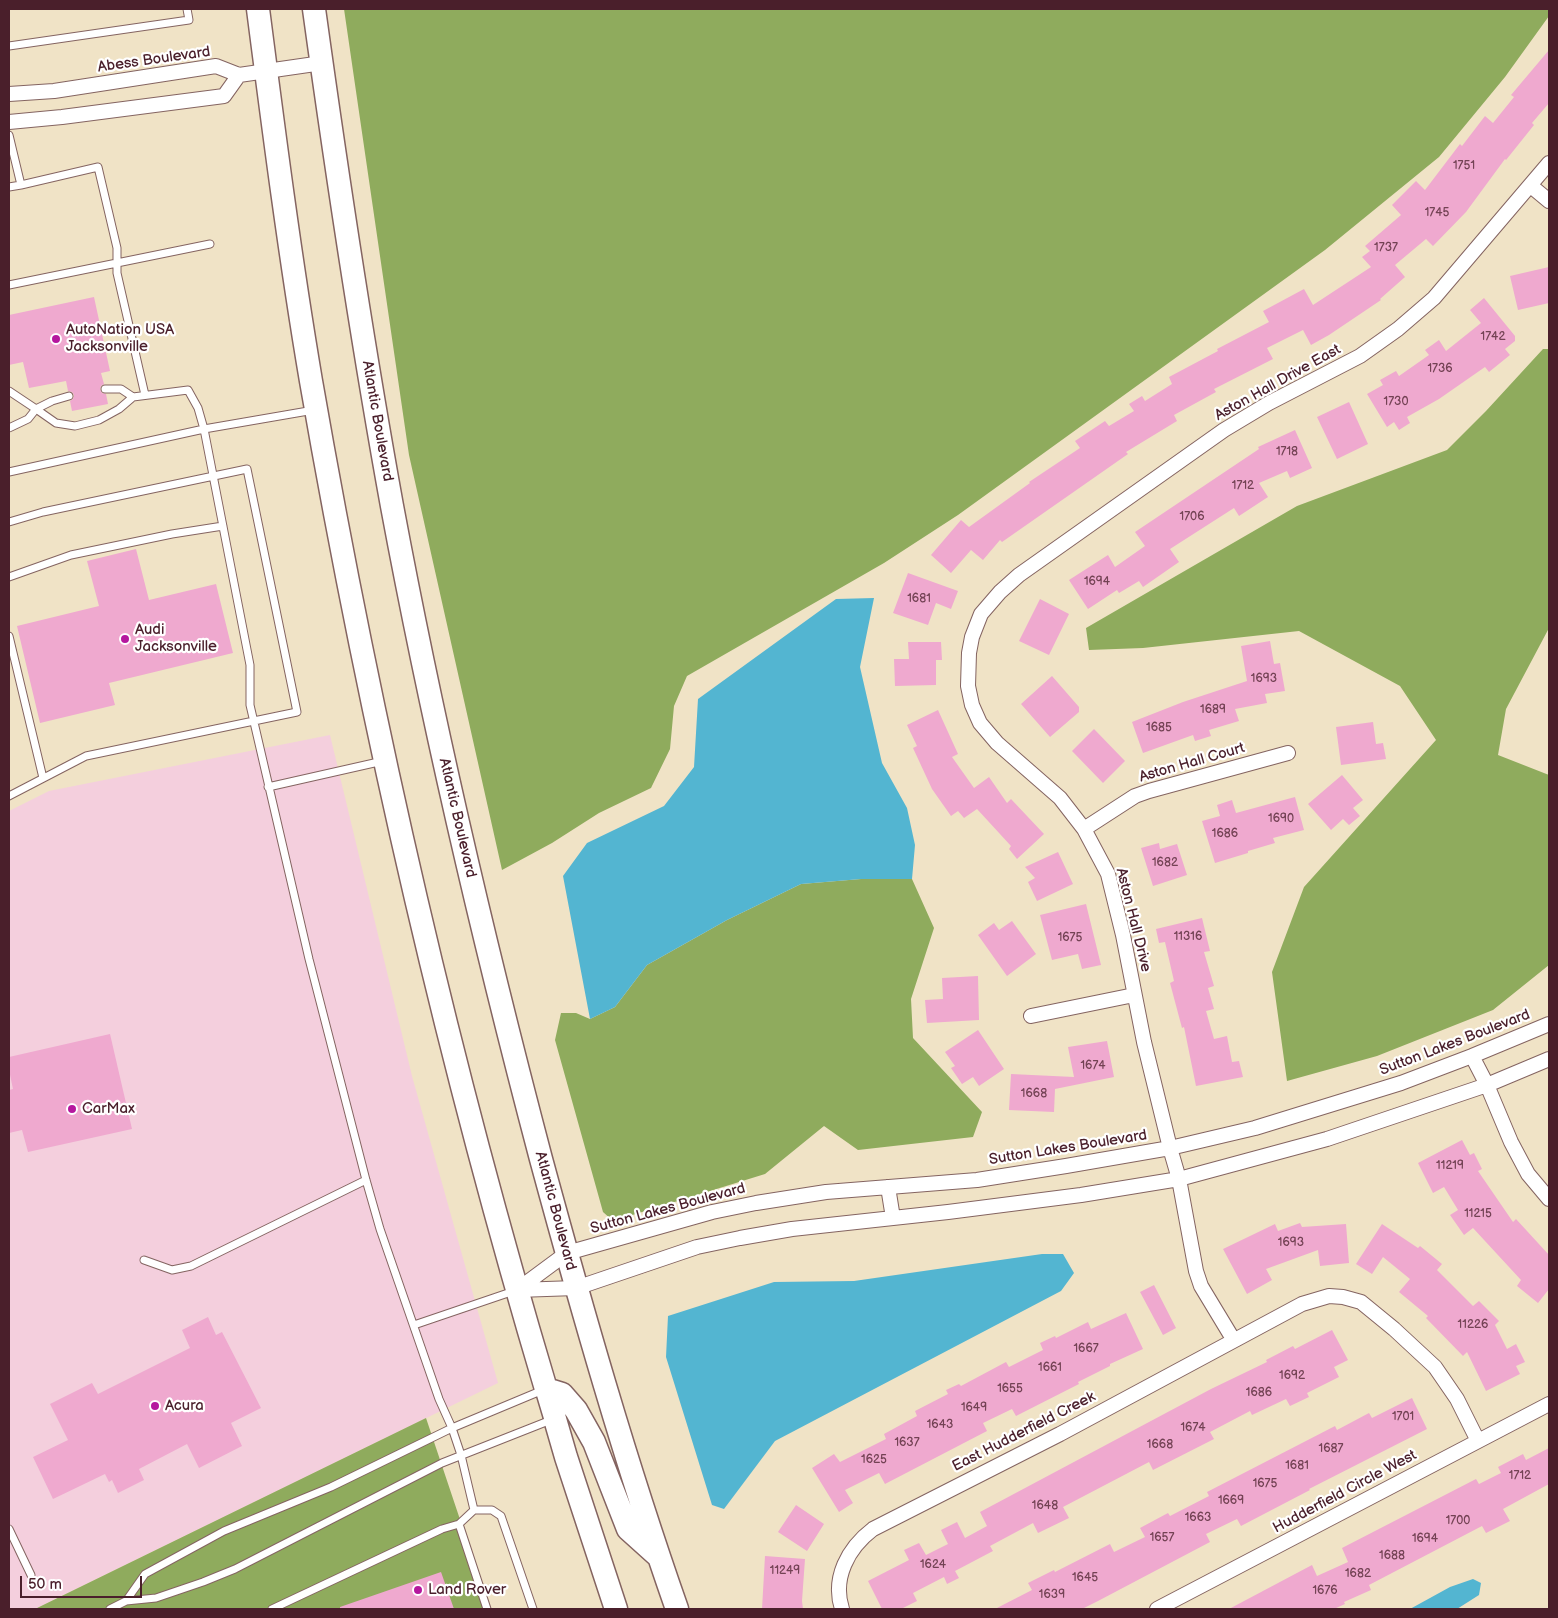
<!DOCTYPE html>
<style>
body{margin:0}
#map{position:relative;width:1558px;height:1618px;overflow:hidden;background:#f0e3c6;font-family:"Balsamiq Sans",sans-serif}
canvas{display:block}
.frame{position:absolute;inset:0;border:10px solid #4a1f2b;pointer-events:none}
.scale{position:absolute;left:20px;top:1576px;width:122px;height:22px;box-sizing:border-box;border:2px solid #4a1f2b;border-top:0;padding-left:6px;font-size:15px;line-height:18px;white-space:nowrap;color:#4a1f2b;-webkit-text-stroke:4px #fff;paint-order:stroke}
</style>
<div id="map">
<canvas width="1558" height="1618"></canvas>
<div class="frame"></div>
<div class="scale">50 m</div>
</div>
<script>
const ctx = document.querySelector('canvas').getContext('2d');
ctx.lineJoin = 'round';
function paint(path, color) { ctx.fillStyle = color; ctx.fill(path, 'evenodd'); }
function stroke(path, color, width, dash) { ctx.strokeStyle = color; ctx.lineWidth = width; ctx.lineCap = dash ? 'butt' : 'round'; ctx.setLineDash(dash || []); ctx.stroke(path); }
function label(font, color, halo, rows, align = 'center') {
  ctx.font = font + ' "Balsamiq Sans",sans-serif'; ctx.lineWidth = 4.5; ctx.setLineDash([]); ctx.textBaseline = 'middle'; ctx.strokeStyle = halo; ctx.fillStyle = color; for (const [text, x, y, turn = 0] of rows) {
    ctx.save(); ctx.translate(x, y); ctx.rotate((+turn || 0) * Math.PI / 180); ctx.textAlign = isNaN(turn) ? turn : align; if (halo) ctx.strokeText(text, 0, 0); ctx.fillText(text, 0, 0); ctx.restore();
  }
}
const built = new Path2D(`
 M330 735 412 1076 498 1383 35 1609H9V811L49 791Z`);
const forest = new Path2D(`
 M344 9H1549V16L1505 77 1439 157 1325 250 958 515 884 563 687 676 674 706 670 749 651 788 599 813 552 843 502 870 409 455Z
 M1543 349H1549V628L1506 709 1498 755 1549 775V965L1493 1010 1377 1056 1287 1081 1272 972 1304 887 1436 740 1400 686 1299 631 1143 648 1089 650 1086 628 1297 506 1447 450 1486 411Z
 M861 879H912L934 928 911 999 913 1038 982 1112 973 1137 858 1150 824 1126 765 1174 613 1221 603 1212 555 1040 561 1013H576L590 1019 615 1007 647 965 727 920 801 884Z
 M426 1418 490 1609H35Z`);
const water = new Path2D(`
 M874 598 860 667 882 763 907 808 915 845 912 879H861L801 884 727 920 647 965 615 1007 590 1019 563 876 587 843 664 806 694 767 698 699 836 599Z
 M1042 1254H1063L1074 1273 1061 1291 775 1441 724 1509 712 1505 666 1357 668 1316 774 1282 854 1281Z
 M1473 1579 1481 1583 1479 1595 1457 1609H1410L1450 1587Z`);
const building = new Path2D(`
 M1549 50V103L1532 123 1534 125 1506 160 1505 159 1466 212 1433 246 1426 239 1395 265 1405 277 1380 299 1381 300 1329 335 1311 345 1303 330 1267 348 1273 359 1214 389 1216 392 1174 415 1177 421 1126 452 1128 454 1002 542 1000 540 983 560 971 550 951 573 931 555 961 520 969 527 1030 483 1029 482 1080 448 1075 441 1105 421 1109 426 1134 411 1129 404 1142 396 1145 401 1172 384 1169 377 1218 351 1217 349 1269 322 1263 311 1304 289 1313 305 1371 267 1362 257 1370 251 1365 246 1401 215 1392 205 1416 181 1425 190 1460 144 1462 146 1485 116 1493 123 1514 97 1511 95Z
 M1549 267V303L1518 310 1510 276Z
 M94 297 110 371 101 373 104 384 101 386 100 389 102 393 106 394 108 404 72 411 70 401 73 399 74 395 72 392 68 391 66 381 29 388 23 362 9 365V315Z
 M1484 298 1515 336V341L1505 349 1510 355 1489 372 1485 367 1439 399 1407 417 1410 423 1399 430 1394 422 1387 427 1367 394 1383 385 1380 380 1396 371 1399 376 1429 355 1425 350 1439 340 1446 351 1481 323 1470 310Z
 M1349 402 1368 444 1337 459 1317 417Z
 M1295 430 1312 468 1290 478 1287 471 1259 483 1268 497 1239 516 1234 508 1170 549 1179 562 1143 587 1139 581 1119 593 1117 590 1088 609 1069 580 1108 555 1115 567 1145 546 1135 532 1259 449 1258 447Z
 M136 549 149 600 216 584 233 653 109 683 115 705 40 723 17 626 99 606 87 561Z
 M908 573 958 591 951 609 936 603 928 625 893 613Z
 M1040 599 1069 614 1049 655 1019 641Z
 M1270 641 1274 664 1280 663 1285 691 1265 694 1267 703 1235 709 1239 721 1209 730 1211 736 1195 741 1193 735 1143 753 1132 722 1183 702 1247 681 1241 646Z
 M908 642H941L942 660H936V685L895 686 894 659H909Z
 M1052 676 1079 707V712L1050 737 1021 704Z
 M938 710 958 754 952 757 974 788 989 777 1007 803 1011 799 1044 834 1017 859 1009 849 1011 846 977 809 964 818 958 811 951 816 932 789 913 748 917 746 907 725Z
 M1373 722 1376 744 1383 743 1386 759 1341 765 1336 727Z
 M1094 729 1125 761 1103 783 1072 751Z
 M1342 775 1363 800 1353 808 1360 816 1349 825 1343 819 1331 830 1308 804Z
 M1295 797 1304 830 1273 838 1275 843 1248 851V853L1215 863 1202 821 1220 816 1217 805 1232 800 1236 813Z
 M1159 843 1160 849 1177 844 1187 875 1153 886 1141 848Z
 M1058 852 1073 884 1037 901 1028 882 1035 878 1025 867Z
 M1086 904 1101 965 1082 969 1078 954 1052 960 1040 915Z
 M1202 918 1210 951 1204 952 1214 986 1208 988 1214 1009 1206 1011 1214 1039 1227 1036 1232 1062 1239 1061 1243 1077 1196 1086 1184 1027 1182 1028 1170 983 1174 981 1165 942 1159 943 1156 929Z
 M1012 921 1036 954 1007 976 978 935 994 923 999 930Z
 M978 976 979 1020 927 1023 925 1000 943 999 942 978Z
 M978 1030 1004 1069 979 1086 973 1077 962 1084 951 1068 955 1066 945 1052Z
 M110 1034 132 1129 28 1152 22 1130 9 1133V1090L13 1089 9 1070V1057Z
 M1107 1041 1114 1077 1055 1089 1054 1112 1009 1110 1011 1074 1074 1077 1068 1047Z
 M1462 1140 1470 1155 1474 1153 1482 1169 1478 1171 1513 1222 1516 1219 1549 1255V1289L1538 1303 1517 1286 1521 1280 1473 1228 1464 1235 1450 1215 1458 1210 1444 1187 1433 1193 1418 1163Z
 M1300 1223 1302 1227 1346 1224 1349 1263 1320 1266 1318 1250 1266 1269 1272 1280 1247 1294 1223 1249 1275 1224 1278 1231Z
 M1382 1224 1418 1248 1420 1246 1442 1264 1437 1270 1473 1306 1479 1301 1499 1321 1495 1325 1507 1349 1516 1344 1525 1362 1516 1366 1520 1374 1486 1391 1467 1352 1463 1356 1426 1318 1428 1316 1399 1292 1410 1279 1383 1257 1372 1274 1356 1264Z
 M1154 1285 1176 1328 1163 1335 1140 1292Z
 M1126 1313 1143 1349 1110 1364V1366L1078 1382 1079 1384 1016 1416 1012 1409 983 1423 987 1431 885 1484 879 1473 845 1490 853 1503 839 1512 812 1468 834 1454 840 1462 886 1439 884 1434 917 1416 915 1411 948 1394 946 1390 959 1384 961 1386 1006 1362 1009 1367 1043 1350 1040 1343 1055 1336 1056 1338 1088 1322 1091 1329Z
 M208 1317 216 1335 222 1332 261 1408 231 1423 242 1446 199 1468 187 1444 139 1469 144 1480 118 1493 112 1480 109 1482 105 1474 53 1499 33 1457 68 1440 50 1404 92 1383 98 1394 190 1348 182 1330Z
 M1332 1330 1348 1360 1334 1367 1339 1377 1307 1393 1309 1397 1290 1406 1286 1399 1252 1415 1250 1411 1210 1432 1214 1439 1153 1470 1149 1462 1063 1507 1069 1518 1038 1533 1033 1523 990 1546 993 1551 955 1571 959 1578 947 1584 944 1577 913 1593 917 1601 901 1609H882L868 1581 909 1560 904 1550 919 1543 926 1555 948 1544 941 1530 957 1522 965 1538 987 1526 980 1512 1211 1389 1267 1362 1266 1360 1293 1346 1295 1349Z
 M1412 1398 1427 1429 1309 1489 1310 1490 1241 1526 1237 1519 1206 1534 1210 1542 1098 1601 1082 1609H995L1032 1590 1028 1583 1054 1570 1055 1572 1110 1544 1114 1552 1145 1537 1140 1528 1168 1513 1170 1516 1209 1496 1207 1492 1335 1426 1337 1430 1369 1413 1372 1418Z
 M1549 1448V1484L1503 1509 1510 1521 1486 1533 1482 1526 1369 1585 1371 1590 1344 1602 1345 1604 1334 1609H1229L1312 1565 1317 1576 1348 1562 1342 1548 1476 1479 1479 1484 1501 1473 1498 1467 1523 1454 1526 1460Z
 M796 1505 824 1524 807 1551 778 1532Z
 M765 1556 805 1559 802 1601 803 1609H762Z
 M441 1572 454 1609H340V1607Z`);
const service = new Path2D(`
 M9 46 189 20 187 9
 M9 135 21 185 98 167 117 248V273L145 395
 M9 187 21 185
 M9 285 210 244
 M105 389H121L133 397
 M9 391 36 409 28 419 9 428
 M69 396 52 401 36 409 56 423 75 426 99 420 119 409 133 397 188 390 198 408 204 429 314 410
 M9 472 204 429 250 665V705L309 959 366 1180 380 1229 439 1399 452 1428 461 1455 474 1510 459 1524 487 1609
 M9 522 43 512 247 469 297 712 86 756 9 796
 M9 577 71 555 172 534 223 526
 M9 636 43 778
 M268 787 383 761
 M144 1260 172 1270 191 1266 366 1180
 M414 1325 514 1291
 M474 1510H492L501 1516 533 1609
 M9 1529 31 1575
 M126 1601 145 1574 224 1531 331 1487 452 1428 543 1390
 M110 1609 126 1601 156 1598 203 1582 235 1569 442 1463 551 1420
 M272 1609 442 1529 459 1524`);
const minor = new Path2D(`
 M239 75 322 63
 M9 94 54 91 216 66 239 75
 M9 122 62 117 224 96 239 75
 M1531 186 1549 201
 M1084 829 1135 796 1149 791 1288 753
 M1031 1016 1134 995
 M1472 1056 1487 1085 1511 1142 1528 1174 1549 1199
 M888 1187 893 1218
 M517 1290 567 1253 712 1212 756 1203 826 1192 977 1180 1066 1166 1170 1148 1255 1128 1401 1083 1472 1056 1549 1024
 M517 1290 576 1288 697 1247 740 1238 792 1229 948 1212 1081 1195 1179 1179 1327 1139 1487 1085 1549 1059
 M1233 1339 1201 1286 1196 1271 1179 1179 1170 1148 1144 1042 1123 935 1108 874 1084 829 1060 798 997 743 980 723 972 705 968 686 969 653 972 637 981 614 1000 592 1019 575 1224 430 1269 403 1360 356 1398 329 1434 298 1549 163
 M842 1609C832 1578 848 1548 873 1529L1060 1434 1302 1304 1329 1296 1343 1297 1361 1302 1394 1329 1435 1367 1457 1399 1478 1441
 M1157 1609 1549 1404`);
const primary = new Path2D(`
 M546 1389 555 1419`);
const trunk = new Path2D(`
 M258 9C274 133 290 257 311 381 370 720 447 1058 546 1389L562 1394 576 1410 594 1442 628 1529 658 1556
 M314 9C337 175 362 341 392 506 433 726 484 943 541 1159 582 1310 625 1461 677 1609
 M555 1419 566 1457 616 1609`);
const markers = [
 [56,339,5,"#b5179e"],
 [125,639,5,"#b5179e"],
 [72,1109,5,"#b5179e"],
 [155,1406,5,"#b5179e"],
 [418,1590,5,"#b5179e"]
];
const numberNames = [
 ["1751",1464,166],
 ["1745",1437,213],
 ["1737",1386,248],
 ["1742",1493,337],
 ["1736",1440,369],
 ["1730",1396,402],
 ["1718",1287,452],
 ["1712",1243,486],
 ["1706",1192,517],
 ["1694",1097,582],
 ["1681",919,599],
 ["1693",1264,679],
 ["1689",1213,710],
 ["1685",1159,728],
 ["1690",1281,819],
 ["1686",1225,834],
 ["1682",1165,863],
 ["11316",1188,937],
 ["1675",1070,938],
 ["1674",1093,1066],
 ["1668",1034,1094],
 ["11219",1450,1166],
 ["11215",1478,1214],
 ["1693",1291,1243],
 ["11226",1473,1325],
 ["1667",1086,1349],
 ["1661",1050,1368],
 ["1692",1292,1376],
 ["1655",1010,1389],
 ["1686",1259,1393],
 ["1649",974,1408],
 ["1701",1403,1417],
 ["1643",940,1425],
 ["1674",1193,1428],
 ["1637",907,1443],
 ["1668",1160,1445],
 ["1687",1331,1449],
 ["1625",874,1460],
 ["1681",1297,1466],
 ["1712",1520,1476],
 ["1675",1265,1484],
 ["1669",1231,1501],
 ["1648",1045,1506],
 ["1663",1198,1518],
 ["1700",1458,1521],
 ["1657",1162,1538],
 ["1694",1425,1539],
 ["1688",1392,1556],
 ["1624",933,1565],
 ["11249",785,1571],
 ["1682",1358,1574],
 ["1645",1085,1578],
 ["1676",1325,1591],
 ["1639",1052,1595]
];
const streetNames = [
 ["Abess Boulevard",154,60,-8],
 ["Aston Hall Drive East",1278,383,-29],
 ["Atlantic Boulevard",377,421,80],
 ["Aston Hall Court",1192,763,-16],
 ["Atlantic Boulevard",457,818,77],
 ["Aston Hall Drive",1133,920,76],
 ["Sutton Lakes Boulevard",1455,1043,-21],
 ["Sutton Lakes Boulevard",1068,1148,-9],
 ["Sutton Lakes Boulevard",668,1209,-15],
 ["Atlantic Boulevard",555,1211,75],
 ["East Hudderfield Creek",1024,1432,-27],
 ["Hudderfield Circle West",1345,1492,-28]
];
const poiNames = [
 ["AutoNation USA",66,330],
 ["Jacksonville",66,347],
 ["Audi",135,630],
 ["Jacksonville",135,647],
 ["CarMax",82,1109],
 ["Acura",165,1406],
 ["Land Rover",428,1590]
];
paint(built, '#f4cfdd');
paint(forest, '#8fab5d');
paint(water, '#53b5d1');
paint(building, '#efa9cf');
stroke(service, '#846461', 9);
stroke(minor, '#846461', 16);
stroke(primary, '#846461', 24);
stroke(trunk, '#846461', 25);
stroke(service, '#fff', 7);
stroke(minor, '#fff', 14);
stroke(primary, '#fff', 21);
stroke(trunk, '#fff', 22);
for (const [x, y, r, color] of markers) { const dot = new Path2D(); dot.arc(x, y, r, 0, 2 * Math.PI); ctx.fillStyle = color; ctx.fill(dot); stroke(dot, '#fff', 2); }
label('12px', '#734254', null, numberNames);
label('15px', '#4a1f2b', '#fff', streetNames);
label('15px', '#4a1f2b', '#fff', poiNames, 'left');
</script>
